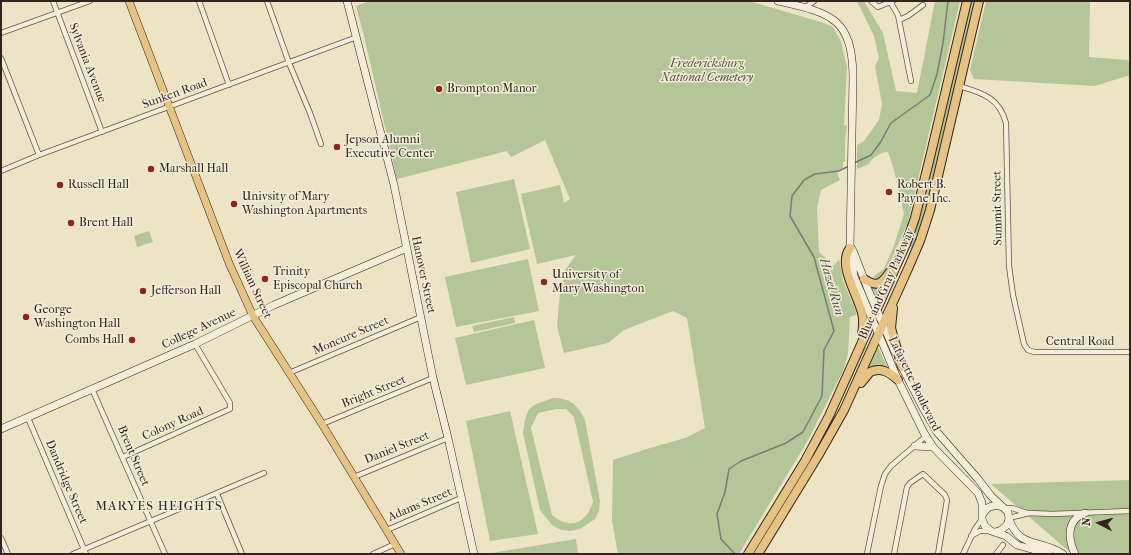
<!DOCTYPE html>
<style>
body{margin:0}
#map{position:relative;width:1131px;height:555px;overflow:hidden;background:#ede4c6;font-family:"IM FELL French Canon",serif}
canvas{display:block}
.frame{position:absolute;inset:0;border:2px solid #32231e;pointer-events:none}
.north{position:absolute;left:1079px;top:503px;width:40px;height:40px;-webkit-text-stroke:3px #f3edda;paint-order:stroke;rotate:276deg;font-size:11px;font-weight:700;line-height:16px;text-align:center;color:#32231e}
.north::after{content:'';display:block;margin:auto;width:14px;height:18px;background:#32231e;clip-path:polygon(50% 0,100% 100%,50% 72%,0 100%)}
</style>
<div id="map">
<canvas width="1131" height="555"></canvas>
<div class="frame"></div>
<div class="north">N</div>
</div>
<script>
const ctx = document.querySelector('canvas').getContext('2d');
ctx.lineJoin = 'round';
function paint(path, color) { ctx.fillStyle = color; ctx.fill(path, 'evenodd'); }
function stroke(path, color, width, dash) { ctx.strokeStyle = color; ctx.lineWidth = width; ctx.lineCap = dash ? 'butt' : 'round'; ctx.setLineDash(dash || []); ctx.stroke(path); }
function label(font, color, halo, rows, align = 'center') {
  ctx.font = font + ' "IM FELL French Canon",serif'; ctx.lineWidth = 3; ctx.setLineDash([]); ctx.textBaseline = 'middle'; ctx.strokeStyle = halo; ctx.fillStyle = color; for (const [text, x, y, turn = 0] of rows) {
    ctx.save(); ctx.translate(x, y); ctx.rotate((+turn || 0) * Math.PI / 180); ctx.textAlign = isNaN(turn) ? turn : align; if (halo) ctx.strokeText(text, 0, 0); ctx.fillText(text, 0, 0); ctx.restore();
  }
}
const green = new Path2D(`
 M370 1H749L821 22 833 27 841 42 847 67 844 126 847 125 845 140V162H843V169L837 172 840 180 821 190 817 208 819 252 834 266 839 259 843 281 856 311V315L850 317 848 354 843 371 807 442 739 554H618L612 521 613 460 650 448 685 438 705 428 687 318 673 311 624 330 608 343 564 353 557 326 560 294 565 270 576 255 537 264 521 194 560 185 564 203 570 199 545 140 511 157 507 151 397 179 364 36 356 6Z
 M857 1H864L883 33 896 91 917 93 935 1H960L908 222 884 277 875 282 874 276 884 269 893 248 904 214 894 170 888 152C881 152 872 158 869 164L857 169V145L864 141 879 120 882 104 875 66 879 58 874 36Z
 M970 1H976L924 218 919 234 911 252V241Z
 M986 1H1090L1089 57 1128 60 1130 64V75L1095 86 974 79 970 70Z
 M514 179 530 249 471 263 456 192Z
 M149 231 153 242 137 247 134 236Z
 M528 259 539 311 456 327 445 277Z
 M884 285 877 301 870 286Z
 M514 317 515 323 474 332 472 326Z
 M534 320 545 368 466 385 455 338Z
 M877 345 888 369 866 371Z
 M864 347 866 348 822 442 755 554H751Z
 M553 398C569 397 579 406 585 420L600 501 599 511 595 519 580 529 570 531 561 530 552 525 540 510 523 433 525 419 529 409 536 404ZM556 409H566L574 417 593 502C586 524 570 530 552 515L531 428 538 413Z
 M510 411 538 534 490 541 466 421Z
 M1130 480V554H1072L991 484Z
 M576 539 578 554H492V553Z`);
const stream = new Path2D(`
 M854 163 871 155 880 143 891 123 930 95 937 74 943 43 948 1
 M735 554 721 539 717 514 725 492 729 469 741 461 786 443 803 432 822 396 824 350 834 331 814 257 790 216 792 196 804 180 815 174 839 171 849 166`);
const street = new Path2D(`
 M53 1 102 132
 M199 1 229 85
 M267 1 289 63 310 113 321 144
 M871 1 878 7 893 1
 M891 3 898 15 911 81
 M806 7 814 1
 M899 20 908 16 923 5
 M1 33 90 1
 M1 58 39 155
 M959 86C982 93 999 97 1006 123L1009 266 1013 295 1024 344 1028 350 1034 352H1130
 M1 171 39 155 357 37
 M289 373 421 317
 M92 389 165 554
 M28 418 86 554
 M322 424 433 378
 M123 457 230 409V403L195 344
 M354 477 448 438
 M217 494 242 554
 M1004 508H1012L1027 513
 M1009 518 1029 513 1052 514 1130 511
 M387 530 461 498
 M971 536 980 531H991
 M1 538 8 554
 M73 554 264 473
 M373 554 395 544
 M867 554 881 486 885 474 891 466 926 436
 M894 554 907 487 910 483 923 474 945 495 947 500 938 554
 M963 554 975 529 982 519
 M996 554 1003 545`);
const secondary = new Path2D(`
 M347 1 394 185 433 378 448 438 474 554
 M778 1C830 13 852 17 853 76L850 248 854 276 898 380 924 433 933 447 978 493 982 503V519L985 526 991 531 1006 536 1017 545 1049 554
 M852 249 854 253 869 292 895 352
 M900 363 923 408 937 432 978 479 991 496 1008 512 1009 519 1007 525 1000 531 995 532
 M1 429 195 344 274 305 407 248
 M915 446 933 447
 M983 514C987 506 994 504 1003 507
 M1009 519C1020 550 1040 538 1063 554
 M1075 554C1068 539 1066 520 1085 513`);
const primary = new Path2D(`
 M129 1 229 263 253 316 322 424 401 554`);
const highway = new Path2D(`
 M850 248C837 265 858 295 862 313 864 320 863 328 862 335
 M864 279C876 287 881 285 889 273
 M893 308 891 328 902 367
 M861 383 870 372C881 367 889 372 898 380
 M748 554 805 461 829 416 906 244 915 218 931 153 967 1
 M758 554 818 456 844 410 907 271 920 241 930 210 979 1`);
const markers = [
 [439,89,4,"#8f2418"],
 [337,147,4,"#8f2418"],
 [151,169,4,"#8f2418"],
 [60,185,4,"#8f2418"],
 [889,192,4,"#8f2418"],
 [234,204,4,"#8f2418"],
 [71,223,4,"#8f2418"],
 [265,279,4,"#8f2418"],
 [544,282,4,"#8f2418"],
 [143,291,4,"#8f2418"],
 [26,317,4,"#8f2418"],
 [132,340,4,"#8f2418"]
];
const streetNames = [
 ["Sylvania Avenue",87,63,69],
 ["Sunken Road",175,94,-20],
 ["Summit Street",998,208,-91],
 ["Hanover Street",423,275,78],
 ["William Street",252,284,65],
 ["Blue and Gray Parkway",887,284,-66],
 ["College Avenue",199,329,-25],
 ["Moncure Street",351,336,-23],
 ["Central Road",1080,342],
 ["Lafayette Boulevard",914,384,64],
 ["Bright Street",374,392,-22],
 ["Colony Road",173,424,-24],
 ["Daniel Street",397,448,-22],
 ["Brent Street",133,456,67],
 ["Dandridge Street",66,482,67],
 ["Adams Street",420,505,-23]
];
const parkNames = [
 ["Fredericksburg",707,64],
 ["National Cemetery",707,78]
];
const poiNames = [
 ["Brompton Manor",447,89],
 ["Jepson Alumni",345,140],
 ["Executive Center",345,154],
 ["Marshall Hall",159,169],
 ["Russell Hall",68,185],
 ["Robert B.",897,185],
 ["Payne Inc.",897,199],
 ["Univsity of Mary",242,197],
 ["Washington Apartments",242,211],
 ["Brent Hall",79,223],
 ["Trinity",273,272],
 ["Episcopal Church",273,286],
 ["University of",552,275],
 ["Mary Washington",552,289],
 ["Jefferson Hall",151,291],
 ["George",34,310],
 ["Washington Hall",34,324],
 ["Combs Hall",124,340,"right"]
];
const waterNames = [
 ["Hazel Run",831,287,74]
];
const neighbourhoodNames = [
 ["MARYES HEIGHTS",159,507]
];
paint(green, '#b4c598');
stroke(stream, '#708079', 1.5);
stroke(street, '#615348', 6);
stroke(secondary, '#32231e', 8);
stroke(primary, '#32231e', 8);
stroke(highway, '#32231e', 10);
stroke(street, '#f3edda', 4.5);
stroke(secondary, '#f3edda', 7);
stroke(primary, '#e6c283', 7);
stroke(highway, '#e6c283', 8);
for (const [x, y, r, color] of markers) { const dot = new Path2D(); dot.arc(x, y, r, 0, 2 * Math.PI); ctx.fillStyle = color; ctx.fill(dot); stroke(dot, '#f3edda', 1.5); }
label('12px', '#32231e', '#f3edda', streetNames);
label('italic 12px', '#524c3c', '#f3edda', parkNames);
label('12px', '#32231e', '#f3edda', poiNames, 'left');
label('italic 13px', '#51524c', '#f3edda', waterNames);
ctx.letterSpacing = '1px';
label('13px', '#32231e', '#f3edda', neighbourhoodNames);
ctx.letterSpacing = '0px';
</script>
